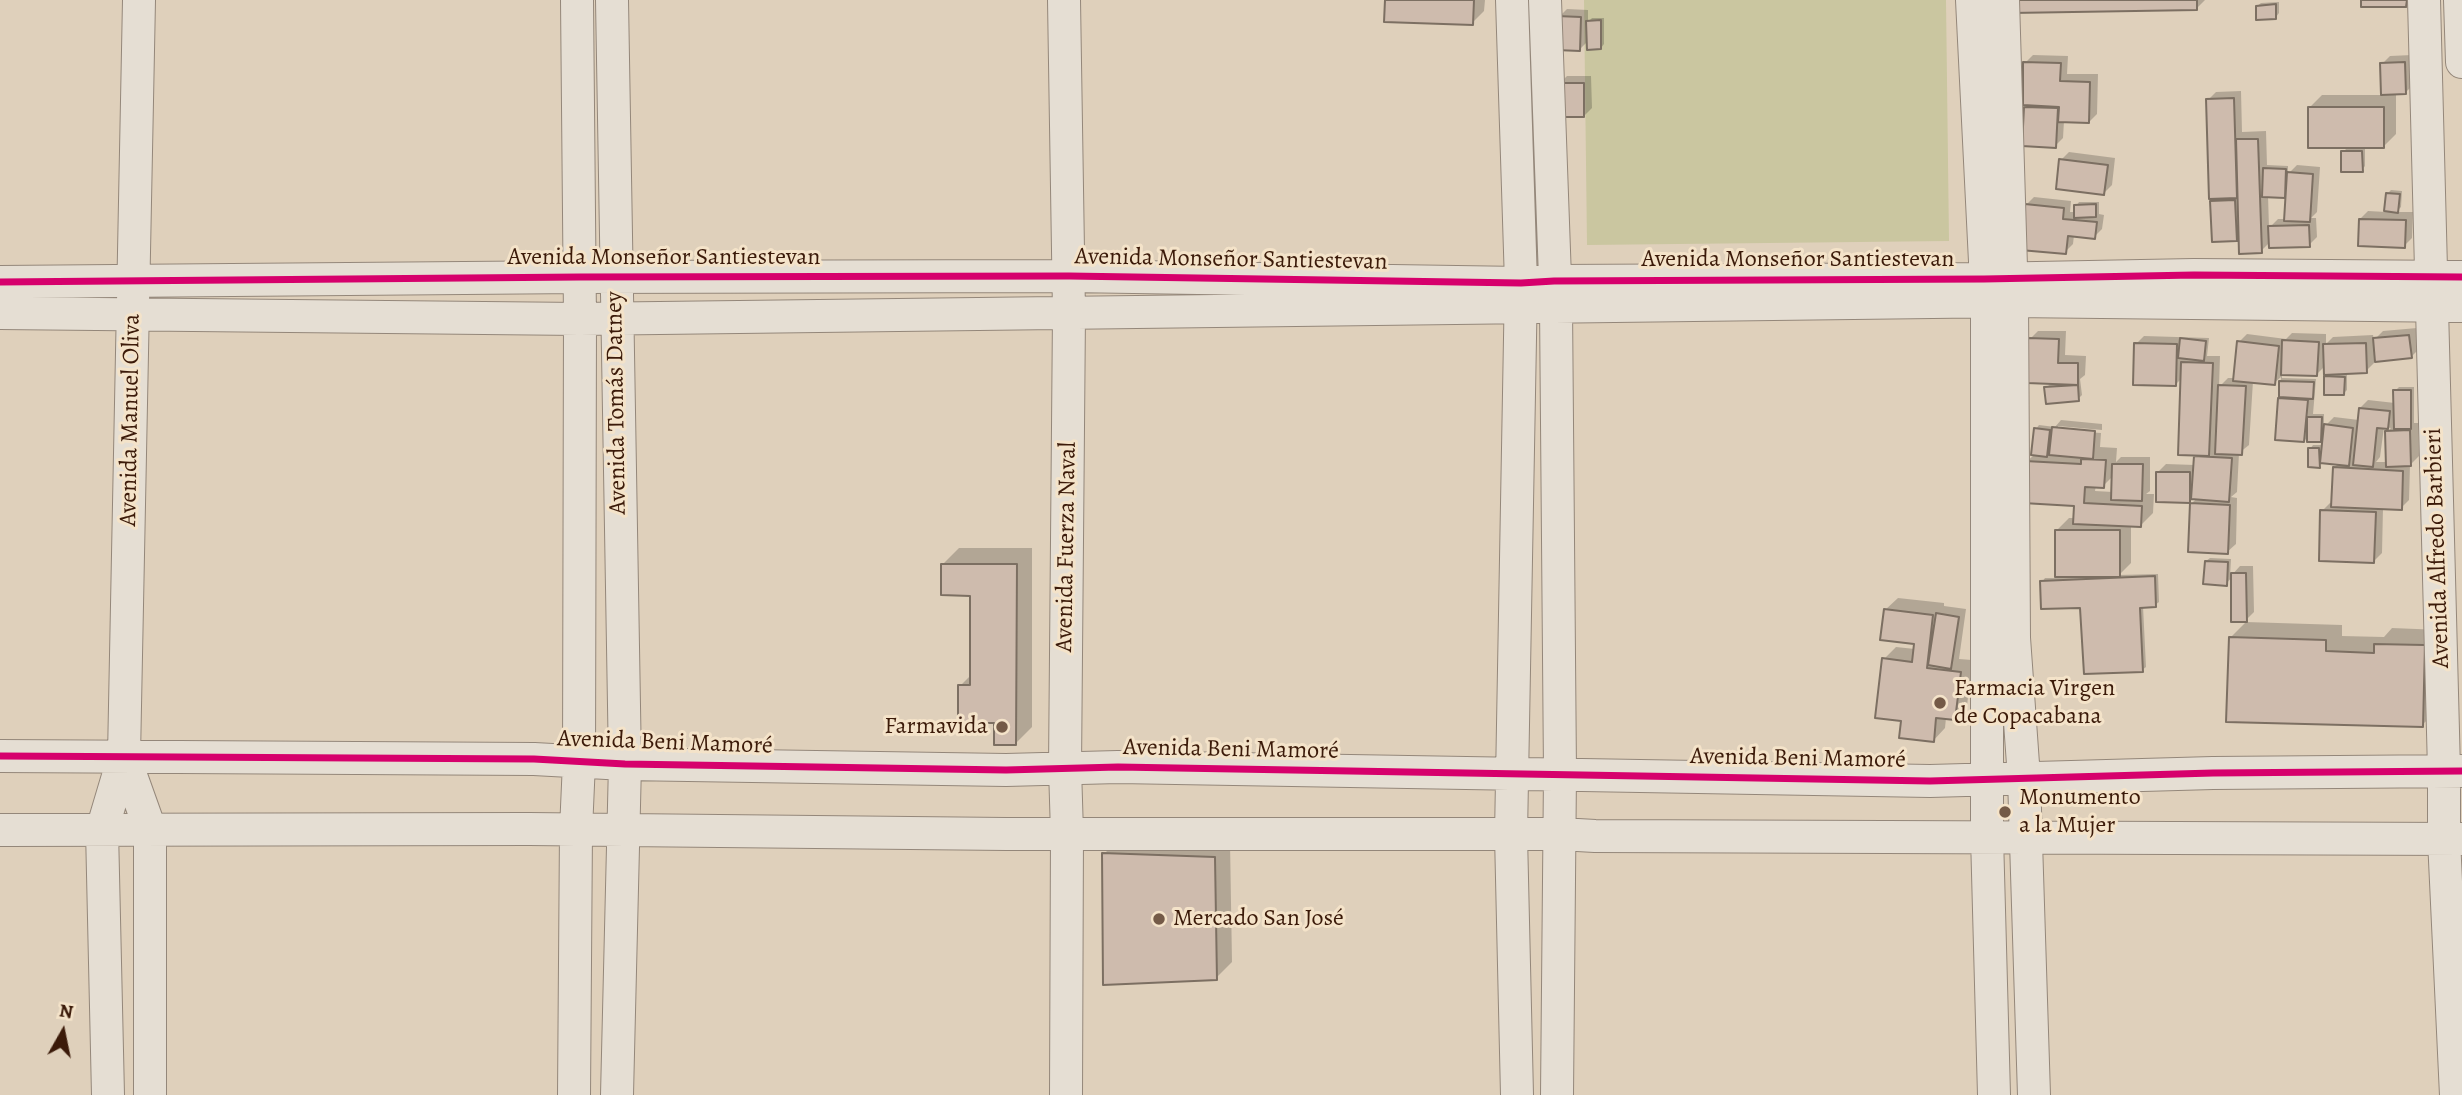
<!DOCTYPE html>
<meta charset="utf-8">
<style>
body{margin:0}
#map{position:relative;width:2462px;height:1095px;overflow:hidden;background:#dfd0bb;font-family:Alegreya,serif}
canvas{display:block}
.north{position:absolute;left:28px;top:997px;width:70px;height:70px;-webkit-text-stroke:5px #f4e3c9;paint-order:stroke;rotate:9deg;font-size:19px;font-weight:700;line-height:28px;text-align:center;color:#3b1a09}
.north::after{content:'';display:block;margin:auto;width:24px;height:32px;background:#3b1a09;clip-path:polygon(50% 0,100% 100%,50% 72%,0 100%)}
</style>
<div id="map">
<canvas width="2462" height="1095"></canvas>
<div class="north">N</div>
</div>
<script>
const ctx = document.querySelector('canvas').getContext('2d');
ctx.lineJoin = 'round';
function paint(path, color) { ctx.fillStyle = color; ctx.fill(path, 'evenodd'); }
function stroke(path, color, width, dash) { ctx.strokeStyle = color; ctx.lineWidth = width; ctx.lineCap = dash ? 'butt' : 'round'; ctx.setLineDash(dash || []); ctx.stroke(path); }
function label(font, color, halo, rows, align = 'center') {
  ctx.font = font + ' Alegreya,serif'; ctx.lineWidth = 6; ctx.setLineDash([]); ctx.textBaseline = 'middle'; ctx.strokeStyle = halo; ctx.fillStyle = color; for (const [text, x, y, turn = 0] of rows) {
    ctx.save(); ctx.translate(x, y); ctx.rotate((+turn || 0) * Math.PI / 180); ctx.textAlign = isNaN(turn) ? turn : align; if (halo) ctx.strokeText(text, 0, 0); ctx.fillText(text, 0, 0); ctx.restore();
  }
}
const green = new Path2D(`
 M1584 0H1946L1949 241 1587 245Z`);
const shadow = new Path2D(`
 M1387 0H1485L1484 11 1472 23Z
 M2012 0H2205L2196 9Z
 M2279 2V13L2276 17 2257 6 2261 3Z
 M1567 9 1588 10V22L1592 18H1604V44L1601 48 1589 40 1579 50 1559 17Z
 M2033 55 2068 56 2067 74H2098L2097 114 2089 122 2064 121 2063 138 2055 146 2026 107 2029 104 2025 63Z
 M2412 55 2414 84 2406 92 2396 93V134L2383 147 2365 146V166L2362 170 2343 152 2349 146 2310 107 2322 95H2383L2382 64 2390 56Z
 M1567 76H1591L1592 108 1584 116 1559 84Z
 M2241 91 2242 132 2266 131 2267 165 2288 166V174L2297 165 2320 167 2317 212 2311 218H2316L2317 237 2309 245 2270 242 2261 251 2240 235 2236 239 2212 202 2217 197 2208 100 2216 92ZM2288 192 2286 219H2278L2269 228 2268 195 2284 196Z
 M2069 152 2115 158 2112 185 2104 193 2061 160Z
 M2391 190 2402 191 2401 207 2396 212H2413L2412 238 2404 246 2360 219 2368 211 2386 212 2387 194Z
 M2034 197 2071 201 2070 212H2076V206L2079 202H2099V214L2104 215 2102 229 2094 237 2074 235 2073 244 2065 252 2026 205Z
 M2417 328 2419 349 2411 357 2374 360V363L2366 371 2347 372V390L2343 394 2326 377 2330 373 2325 366 2317 374 2282 373V378L2316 379 2313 414H2324V427L2334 417 2359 420 2360 408 2368 400 2395 403V391L2399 387H2414V423H2418L2419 456 2410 465 2409 500 2401 508H2383L2382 553 2374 561 2322 511 2330 503H2333L2334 468 2339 463 2323 461 2319 466 2310 449 2313 445H2324L2325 436 2321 440 2309 436 2304 441 2280 399 2284 396 2280 395 2281 377 2274 383 2253 381 2249 445 2239 453 2237 492 2231 497 2237 498 2236 544 2227 552 2191 504 2197 498H2192L2189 501 2158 472 2166 464 2195 465 2196 454 2182 378 2176 384 2136 344 2144 336 2209 338 2207 356H2220L2219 387 2228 378H2235L2239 342 2247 334 2286 339 2292 333 2326 334V344L2333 337 2373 335 2374 340 2383 331ZM2384 427 2391 428 2387 432 2388 462H2376L2380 457Z
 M2038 331H2066L2065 355 2086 356 2085 375 2080 379 2082 395 2078 399 2046 388 2052 382 2030 339Z
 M2061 420 2102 424V430L2058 426V430L2101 433 2100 447 2117 448 2116 462 2121 457H2150V491L2146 494H2154L2153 513 2140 526 2131 525V563L2119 575 2158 574 2159 602 2155 605 2143 606 2146 667 2142 670 2082 606 2042 582 2045 578H2057V530L2069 518H2075L2076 504 2026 462 2033 456 2036 429 2039 425 2055 427ZM2113 476V492L2095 491 2096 485 2103 486Z
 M959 548H1032V727L1016 743 960 686 972 674V594L943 564Z
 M2210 558 2231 559 2230 577 2240 566H2253L2254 612 2246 620 2232 577 2226 584 2206 561Z
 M1898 598 1944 603V606L1966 609 1959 659 1972 660 1967 706 1955 719 1946 718 1945 728 1933 741 1903 719 1884 659 1896 647 1915 649 1916 643 1885 610Z
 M2246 622 2342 625V636L2384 637 2392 628 2441 630 2439 709 2422 725 2230 638Z
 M1120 838 1230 842 1232 962 1216 978 1104 854Z`);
const building = new Path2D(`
 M1385 0H1474L1473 25 1384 22Z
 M2011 0H2197V10L2011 13Z
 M2361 0H2407L2406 7H2361Z
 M2276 4V19L2256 20V6Z
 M1557 16 1581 17 1580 51 1556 50Z
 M1601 20V49L1587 50 1586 21Z
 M2023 62 2061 63 2060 81 2090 82 2089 123 2058 122 2059 107 2023 105Z
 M2405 62 2406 94 2381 95 2380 63Z
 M1557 83H1584V117H1558Z
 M2234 98 2237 198 2209 199 2206 99Z
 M2024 107 2058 108 2056 148 2022 146Z
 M2308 107H2384V148H2308Z
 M2236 139H2258L2262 253 2239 254Z
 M2341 151H2362L2363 172H2341Z
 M2059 159 2108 165 2104 195 2056 189Z
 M2263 168 2286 169 2285 198 2262 197Z
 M2287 172 2313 174 2310 222 2284 221Z
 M2386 193 2400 194 2398 213 2384 211Z
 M2235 200 2237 241 2212 242 2210 201Z
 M2025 204 2064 208 2063 219 2097 222 2095 239 2068 236 2066 254 2020 250Z
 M2096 204V217L2074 218V205Z
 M2359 219 2406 220 2405 248 2358 246Z
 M2309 225 2310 247 2269 248 2268 226Z
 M2409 335 2412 358 2375 362 2373 338Z
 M2028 338 2059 339 2058 363H2078V385L2027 383Z
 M2180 338 2206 341 2204 361 2178 358Z
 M2282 340 2319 342 2317 376 2281 375Z
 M2237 341 2279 346 2275 385 2233 381Z
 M2134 343 2177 344 2176 386 2133 385Z
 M2366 343 2367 373 2324 375 2323 344Z
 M2181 362 2213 363 2209 456 2178 455Z
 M2324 376 2345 377 2344 395H2324Z
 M2279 381 2314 382 2313 399 2279 397Z
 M2078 385 2079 401 2046 404 2044 387Z
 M2218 385 2246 386 2242 455 2215 454Z
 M2393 390H2411V429H2394Z
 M2278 398 2308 400 2304 442 2275 440Z
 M2359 408 2390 411 2388 429 2377 428 2373 467 2353 465Z
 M2307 417H2322L2321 442H2307Z
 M2324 424 2353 428 2349 466 2320 463Z
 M2052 427 2095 431 2093 459 2049 455Z
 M2034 428 2050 430 2047 457 2031 455Z
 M2410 430 2411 466 2386 467 2385 431Z
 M2308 448H2319L2320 468 2308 467Z
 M2194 456 2232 458 2229 502 2191 499Z
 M2081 459 2106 460 2104 488 2085 487 2084 503 2142 506 2141 527 2073 524 2074 506 2023 503 2025 461 2081 464Z
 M2112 464H2143L2142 501 2111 500Z
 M2333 467 2403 471 2402 510 2331 507Z
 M2156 472H2190V503L2156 502Z
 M2190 503 2230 505 2228 554 2188 552Z
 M2320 510 2376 512 2374 563 2319 561Z
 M2055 530H2120V577H2055Z
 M2205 561 2228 562 2227 586 2203 584Z
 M941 564H1017L1016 745H994V723H958V685H970V596L941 595Z
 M2231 573H2246L2247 622H2231Z
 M2155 576 2156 607 2140 608 2143 672 2084 674 2080 608 2041 609 2040 581Z
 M1884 609 1933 615 1927 668 1961 672 1955 720 1936 718 1934 742 1899 738 1901 721 1875 718 1882 658 1912 662 1914 644 1880 640Z
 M1936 613 1959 617 1951 669 1928 665Z
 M2229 637 2326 640V651L2374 653V644L2425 645 2423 727 2226 722Z
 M1102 853 1215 857 1217 980 1103 985Z`);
const minor = new Path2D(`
 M612 0 625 764 617 1095
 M1064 0 1069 313 1065 768 1067 833 1066 1095
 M1512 0 1521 283 1511 835 1517 1095
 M1545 0 1556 306 1560 773 1557 1095
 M1972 0 1987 302V836L1994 1095
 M2003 0 2012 301 2014 638 2024 778 2034 1095
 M2424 0 2444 770V839L2456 1095
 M2460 0 2462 62
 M0 282 580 277 1069 276 1521 283 1554 281 1984 279 2194 275 2462 277
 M0 313 580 319 2012 301 2462 306
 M0 756 534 759 625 764 1006 770 1118 767 1930 781 2213 773 2462 771
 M124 756 150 829V1095
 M0 830 529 829 1006 834H1560L1595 836 2462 839
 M108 1095 102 830 124 756 139 0
 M574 1095 576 830 579 762 580 319 577 0`);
const cycleway = new Path2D(`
 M0 282 580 277 1069 276 1521 283 1554 281 1984 279 2194 275 2462 277
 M0 756 534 759 625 764 1006 770 1118 767 1930 781 2213 773 2462 771`);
const markers = [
 [1940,703,7,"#745a47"],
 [1002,727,7,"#745a47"],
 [2005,812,7,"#745a47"],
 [1159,919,7,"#745a47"]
];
const streetNames = [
 ["Avenida Monseñor Santiestevan",664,258],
 ["Avenida Monseñor Santiestevan",1231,260,1],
 ["Avenida Monseñor Santiestevan",1798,260],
 ["Avenida Tomás Datney",617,403,-91],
 ["Avenida Manuel Oliva",131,420,-89],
 ["Avenida Fuerza Naval",1067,547,-89],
 ["Avenida Alfredo Barbieri",2438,548,-92],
 ["Avenida Beni Mamoré",665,743,2],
 ["Avenida Beni Mamoré",1231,750,1],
 ["Avenida Beni Mamoré",1798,759,1]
];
const poiNames = [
 ["Farmacia Virgen",1954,689],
 ["de Copacabana",1954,717],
 ["Farmavida",988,727,"right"],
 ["Monumento",2019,798],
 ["a la Mujer",2019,826],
 ["Mercado San José",1173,919]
];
paint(green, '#cac6a0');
paint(shadow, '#0003');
paint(building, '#cebbad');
stroke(building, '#7c6f62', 2);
stroke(minor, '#94877a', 34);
stroke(minor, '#e5ded3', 32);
stroke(cycleway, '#d6006c', 7);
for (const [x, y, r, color] of markers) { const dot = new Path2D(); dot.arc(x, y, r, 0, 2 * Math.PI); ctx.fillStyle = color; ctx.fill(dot); stroke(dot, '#f4e3c9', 2.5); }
label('24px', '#3b1a09', '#f4e3c9', streetNames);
label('24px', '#3b1a09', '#f4e3c9', poiNames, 'left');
</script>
